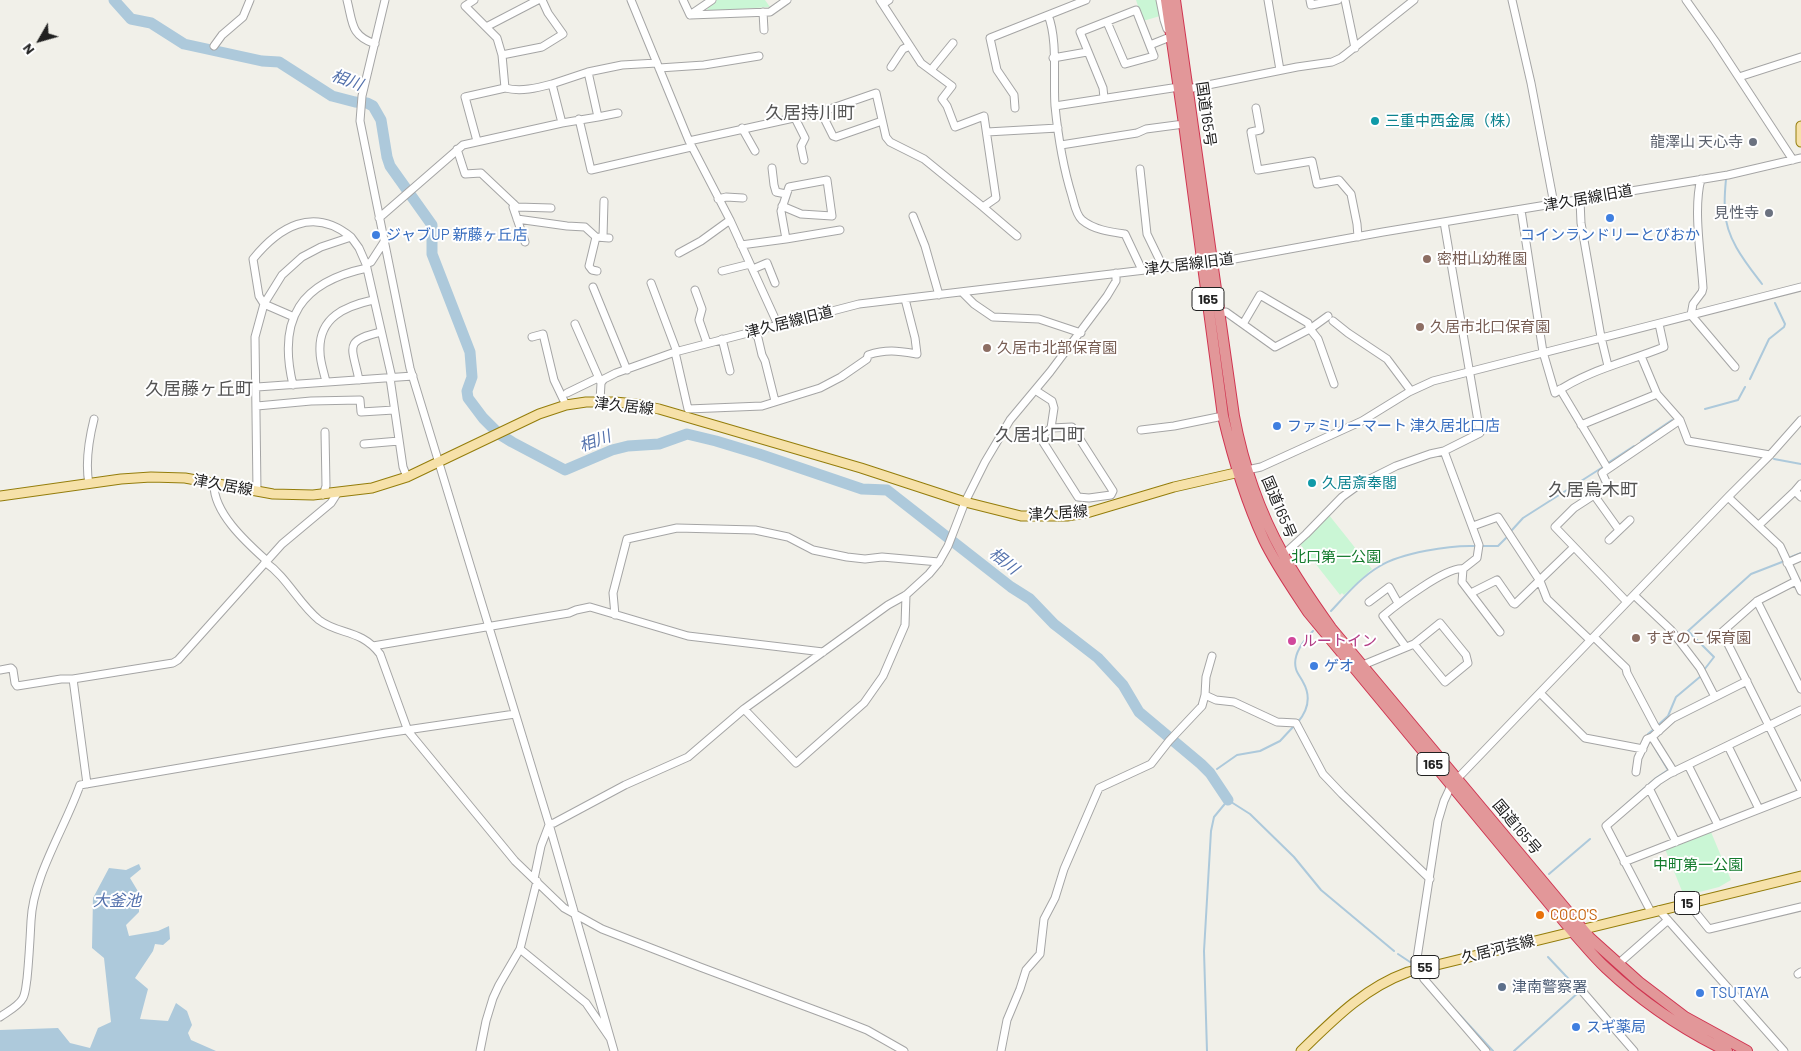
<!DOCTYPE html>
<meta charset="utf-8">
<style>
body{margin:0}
#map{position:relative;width:1801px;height:1051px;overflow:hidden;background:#f1f0e9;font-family:Barlow,sans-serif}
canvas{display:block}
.north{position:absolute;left:15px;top:15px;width:50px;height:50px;-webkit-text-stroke:4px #fff;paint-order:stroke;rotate:232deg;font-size:14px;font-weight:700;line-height:20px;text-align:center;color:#212121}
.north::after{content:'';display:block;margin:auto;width:18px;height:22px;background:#212121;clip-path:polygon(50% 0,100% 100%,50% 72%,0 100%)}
</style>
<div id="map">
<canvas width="1801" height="1051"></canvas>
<div class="north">N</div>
</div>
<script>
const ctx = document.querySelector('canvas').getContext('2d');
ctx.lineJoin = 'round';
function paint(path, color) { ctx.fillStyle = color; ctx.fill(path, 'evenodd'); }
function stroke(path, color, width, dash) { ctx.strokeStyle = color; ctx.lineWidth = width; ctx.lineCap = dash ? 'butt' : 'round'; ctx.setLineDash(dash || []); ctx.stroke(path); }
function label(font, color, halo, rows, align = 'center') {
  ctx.font = font + ' Barlow,"Noto Sans JP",sans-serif'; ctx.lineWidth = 4; ctx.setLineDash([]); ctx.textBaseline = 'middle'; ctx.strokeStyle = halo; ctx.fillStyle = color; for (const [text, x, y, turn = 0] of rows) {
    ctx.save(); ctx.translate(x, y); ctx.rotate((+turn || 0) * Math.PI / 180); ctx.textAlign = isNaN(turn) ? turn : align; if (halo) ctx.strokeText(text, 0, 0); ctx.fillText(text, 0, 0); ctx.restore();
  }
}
const park = new Path2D(`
 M717 0H765L770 7 708 11 707 7Z
 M1136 0H1156L1160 16 1143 21Z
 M1329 515 1372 569 1344 595 1342 593 1340 595 1300 544Z
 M1711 832 1731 880 1719 887 1684 896 1665 849Z`);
const water = new Path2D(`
 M139 864 141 869 130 878 139 893V912L126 925 129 936 158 931 169 926 170 939 163 945 155 944 153 951 135 978 148 989 140 1019 168 1021 176 1003 187 1011 192 1025 188 1033 191 1040 216 1051H0V1030L58 1028 70 1043 90 1048 98 1028 111 1022 104 958 92 948 93 898 109 868 126 870Z`);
const stream = new Path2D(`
 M1726 179C1725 190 1724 200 1725 211 1726 239 1746 263 1762 284
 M1750 379 1769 339 1784 327 1785 324 1775 303
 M1705 409 1738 400 1745 387
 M1641 441 1672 420
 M1774 459 1801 464
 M1608 463 1634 446
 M1512 530 1523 518 1603 467
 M1482 546H1498L1506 538
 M1791 557 1801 553
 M1331 611C1346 595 1361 577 1380 566 1401 553 1450 545 1475 546
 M1704 670 1714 657 1688 631 1751 574 1782 562
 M1298 722C1308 710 1311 696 1303 682 1301 678 1297 673 1296 669 1292 655 1304 640 1313 631
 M1657 726 1668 716 1676 697 1701 676
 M1648 734 1654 729
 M1217 769 1237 755 1260 751 1280 741 1293 727
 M1210 773 1211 772
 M1607 821 1656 778 1668 770 1655 748
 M1549 874 1590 839
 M1398 954 1410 962
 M1457 1012 1493 1051
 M1207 1051 1204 951 1211 831 1214 817 1228 800 1250 814 1294 857 1321 890 1394 951
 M1514 1051 1580 991 1548 957`);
const river = new Path2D(`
 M114 0 131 19 151 23 184 44 262 61 279 62 332 96 355 102 367 103 373 106 381 120 387 157 390 166 432 225V254L470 352 472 377 467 391 468 398 483 418 499 434 512 442 565 470 612 450 628 446 659 444 687 434 716 441 759 454 862 489 887 490 1011 587 1030 599 1054 624 1098 658 1123 685 1139 712 1201 764 1210 773 1228 800`);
const minor = new Path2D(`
 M347 0C353 23 350 35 375 44
 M385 0 362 96 360 121 410 368 549 824 614 1051
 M474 0 465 6 486 27 538 0
 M631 0 689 141 730 220 778 325
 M683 0 690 15 770 12 787 0
 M1160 0 1164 20 1167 29
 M1268 0 1280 70
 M1310 0 1311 5 1338 0
 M1345 0 1355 48
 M1512 0 1531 83 1554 204
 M1686 0 1715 41 1793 160
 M883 4 889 0
 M763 12 764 30
 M690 15 712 0
 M1048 15C1058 40 1053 78 1055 106 1058 136 1063 167 1072 196 1074 203 1076 215 1082 220 1094 230 1111 232 1125 234L1142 270
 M486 27 497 38 502 55
 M1150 45 1170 37
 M214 46 222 35 243 17 250 0
 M1053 58 1087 52
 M891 67 903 49 910 46
 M659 68 704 65 759 56
 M931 70 953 43
 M1739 77 1801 57
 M505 88C521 92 537 88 552 84
 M1188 89 1297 67 1332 62 1341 58 1414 0
 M1104 98 1103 88 1080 32 1136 10 1154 56 1125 64 1107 22
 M1055 106 1179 87
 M1015 108 1014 95 997 70 990 38 1086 0
 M1256 108 1260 130 1251 132 1258 170 1312 161 1317 184 1339 180 1351 194 1357 224 1358 237
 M821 112 833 136 836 137 882 121
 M598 117 618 113
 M795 118 805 138 801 146 804 160
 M579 119 591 170 691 147
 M562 123 552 84 588 72
 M742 128 755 151
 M987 132 1058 128
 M477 141 465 97 505 88 502 55 542 47 563 34 548 13 542 0
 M689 141 821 112 876 93 886 137 890 142 924 159 983 207 996 198 984 116 955 127 947 106 942 99 952 86 921 63 880 0
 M1061 145 1137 133 1146 129 1184 124
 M457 149 465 174 481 173 517 207 551 208
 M772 168 774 185 776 192 786 194
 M1140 169 1147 234 1163 267
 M1701 179C1693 209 1701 255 1703 288L1702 292 1693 304 1691 315 1735 367
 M718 199 726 197 743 198
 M1580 200 1581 223 1601 337 1608 366
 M514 204 513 207 525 242
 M983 207 1017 236
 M1521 210 1543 352 1555 393C1588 370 1627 362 1664 347L1659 324
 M913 216 925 246 939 295
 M379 218 463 145 562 123 598 117 588 72 622 65 657 63
 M517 219 567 226 585 227 596 237 609 238
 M596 237 589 266 592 270 597 271
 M603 237 604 201
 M786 239 840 230
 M741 245 786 239 781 211 789 187 827 180 832 216 801 214 782 206
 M679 253 701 241 730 220
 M366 264 371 262 384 242
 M753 269 767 263 775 283
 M722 271 750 264
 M651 283 677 352
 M593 287 627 370
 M695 290 702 309 699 320 707 343
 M962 292 974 304 993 317 1039 319 1081 333
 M1220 313 1226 312 1275 347 1310 329 1308 323 1260 295 1243 324
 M1328 316 1310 329 1318 339 1334 384
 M294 317 264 304 259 296 253 259C279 227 313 206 351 237
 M1333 321 1348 333 1387 359 1411 391
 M575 324 601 383
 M753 331 758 338 762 355 765 361 775 401
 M532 337 543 334 554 380 566 405
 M722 339 730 371
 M675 352 688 409 762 406 820 388 841 377 867 359 868 355C887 349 898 351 917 354L915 338 905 299
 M390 378 403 467 407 477
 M359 380C352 346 343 341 381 332
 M326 382C324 372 320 362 320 352 318 317 346 306 373 300
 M293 385C277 318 301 282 367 268
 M257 387 413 376
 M1560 389 1608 469
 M1035 390 1052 401 1054 408 1051 428 1044 434 1043 442 1078 497 1089 498 1111 495 1113 491 1072 427 1051 428
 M567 393 598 378
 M1657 394 1680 420
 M600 401 601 383 604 379 616 373 675 352 859 304 1229 260 1383 232 1728 175 1801 158
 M257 406 311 401 360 400 361 412 394 410
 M1581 425 1657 394 1641 356
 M1141 430 1174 426 1223 416
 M364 444 399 441
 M1444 451 1479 545 1477 558 1463 569 1462 582 1500 632
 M1247 470 1261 467 1362 421 1409 392 1433 381 1801 287
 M214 482C212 512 247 543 267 561
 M89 484C85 463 89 439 94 419
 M257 491 255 337 264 304 282 275 302 257 321 247 351 237 359 248 366 264 392 378
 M1795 491 1801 484
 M323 495 326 486 325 432
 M1594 495 1619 530
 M1728 497 1780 546 1801 591
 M1759 525 1795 491 1801 497
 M1473 526 1498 517 1540 581 1547 599 1590 640
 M1609 540 1630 520
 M1283 555 1306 534 1342 497 1360 484 1396 466 1430 454 1444 451 1480 433 1444 222
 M265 562C287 577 299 604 319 620 339 635 361 629 380 654L408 731 515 861 564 908 602 929 700 967 839 1019 867 1030 904 1051
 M1787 563 1801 557
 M1796 581 1757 601 1722 632 1801 790
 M1471 593 1497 580 1513 603 1515 604 1574 547
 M1634 595 1671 630 1700 668 1715 697
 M1757 601 1801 689
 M1369 602 1389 587 1398 603
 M1627 602 1555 527 1574 508 1608 486 1602 473 1680 420 1688 441 1770 455
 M615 615 613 593 627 539 677 528 755 530 788 537 813 550 847 557 865 559 882 557 939 562
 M1594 637 1626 668 1627 673 1655 726 1659 731
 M373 646 569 613 576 610 590 607 688 636 823 652
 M1406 647 1383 616C1396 605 1447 566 1463 569
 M1363 665 1414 644 1440 623 1466 655 1468 663 1445 682 1414 644
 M0 670 11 668 13 670 15 683 17 686 61 679H73L173 663 178 660 282 544 331 503 338 492
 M73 679 87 784
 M1540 693 1585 738 1643 749
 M1205 695 1216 700 1234 702 1277 722 1296 723 1323 774 1342 794 1430 879
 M744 709 796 763 864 703 883 676 905 625 906 595
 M1652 737 1674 772
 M1728 746 1759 809
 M1688 765 1718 825
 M1636 772 1638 758 1647 739 1652 737 1673 718 1747 681
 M1649 788 1676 842
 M549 824 554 823 625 785 688 757 744 709 888 605 906 595 929 574 939 562 948 546 965 502 985 462 1010 420 1050 372 1107 296 1116 281V273
 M1624 862 1801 793
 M534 879 541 846 549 825
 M1688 903 1709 929 1801 907
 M1659 910 1784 1051
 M1651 912 1606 826 1658 781 1669 774 1801 710
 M520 949 586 1003 610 1038
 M1618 964 1668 920
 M1798 974 1801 972
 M1582 991 1634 1051
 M0 1017C7 1012 19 1006 23 998 26 992 26 984 27 979 29 959 30 941 31 921 33 876 65 828 80 785L386 733 515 714
 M480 1051 486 1021 493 998 499 985 520 949 537 881
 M1001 1051 1007 1020 1020 989 1026 970 1040 954 1044 919 1055 898 1064 869 1099 788 1151 764 1169 741 1202 706 1205 695 1206 677 1212 656
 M1486 1051 1424 979 1419 969 1417 958 1438 821 1444 801 1451 786 1457 779 1728 497 1770 455 1801 420`);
const major = new Path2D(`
 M1801 126V142
 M0 496 121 479 151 477 185 478 273 494 313 495 372 488 407 477 539 414 566 405 586 402H615L636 404 659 409 861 468 965 502 1021 516H1067L1090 512 1174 487 1244 471
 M1301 1051C1334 1019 1364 988 1408 972L1801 876`);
const highway = new Path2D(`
 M1166 0 1184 124 1223 416C1233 458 1246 501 1264 540 1276 565 1293 589 1308 612L1572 931C1583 943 1594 957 1606 968 1641 1001 1684 1030 1727 1051
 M1175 0 1234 416C1243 464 1259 511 1283 554 1297 580 1314 604 1331 628L1590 938 1639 982 1685 1017 1747 1051`);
const markers = [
 [1375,121,5,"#0f9aa8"],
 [1753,142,5,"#6b7280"],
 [1769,213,5,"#6b7280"],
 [1610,218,5,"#3f7fe0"],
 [376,235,5,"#3f7fe0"],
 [1427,259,5,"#8d6e63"],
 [1420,327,5,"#8d6e63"],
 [987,348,5,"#8d6e63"],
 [1277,426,5,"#3f7fe0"],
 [1312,483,5,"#0f9aa8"],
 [1636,638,5,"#8d6e63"],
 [1292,641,5,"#d1479c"],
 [1314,666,5,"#3f7fe0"],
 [1540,915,5,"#e8710a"],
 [1502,987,5,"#5c6f8a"],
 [1700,993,5,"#3f7fe0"],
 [1576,1027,5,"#3f7fe0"]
];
const shields = [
 [1208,299,32],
 [1433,764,32],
 [1687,903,25],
 [1425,967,28]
];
const shieldNames = [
 ["165",1208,299],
 ["165",1433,764],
 ["15",1687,903],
 ["55",1425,967]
];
const streetNames = [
 ["国道165号",1206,114,82],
 ["津久居線旧道",1588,198,-10],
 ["津久居線旧道",1189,264,-7],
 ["津久居線旧道",789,322,-14],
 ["津久居線",624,406,6],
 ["津久居線",223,485,10],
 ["国道165号",1279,507,67],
 ["津久居線",1058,513,-4],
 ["国道165号",1517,827,50],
 ["久居河芸線",1498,949,-14]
];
const cultureNames = [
 ["三重中西金属（株）",1385,121],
 ["久居斎奉閣",1322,483]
];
const worshipNames = [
 ["龍澤山 天心寺",1743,142],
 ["見性寺",1759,213]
];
const shopNames = [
 ["ジャブUP 新藤ヶ丘店",386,235],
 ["コインランドリーとびおか",1610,235,"center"],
 ["ファミリーマート 津久居北口店",1287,426],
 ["ゲオ",1324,666],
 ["TSUTAYA",1710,993],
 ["スギ薬局",1586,1027]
];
const educationNames = [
 ["密柑山幼稚園",1437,259],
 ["久居市北口保育園",1430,327],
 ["久居市北部保育園",997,348],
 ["すぎのこ保育園",1646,638]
];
const parkNames = [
 ["北口第一公園",1336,557],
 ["中町第一公園",1698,865]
];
const hotelNames = [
 ["ルートイン",1302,641]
];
const foodNames = [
 ["COCO'S",1550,915]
];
const serviceNames = [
 ["津南警察署",1512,987]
];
const waterNames = [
 ["相川",347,80,20],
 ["相川",595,441,-20],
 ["相川",1004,561,38],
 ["大釜池",117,901]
];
const quarterNames = [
 ["久居持川町",810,113],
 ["久居藤ヶ丘町",199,389],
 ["久居北口町",1040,435],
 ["久居烏木町",1593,490]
];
paint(park, '#caf6d5');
paint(water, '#adc9db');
stroke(stream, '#adc9db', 2);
stroke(river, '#adc9db', 11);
stroke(minor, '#a5a5a5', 9);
stroke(major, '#947d0b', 11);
stroke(highway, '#d03551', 12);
stroke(minor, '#fff', 7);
stroke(major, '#f6e1a9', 9);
stroke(highway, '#e29799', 10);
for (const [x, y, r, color] of markers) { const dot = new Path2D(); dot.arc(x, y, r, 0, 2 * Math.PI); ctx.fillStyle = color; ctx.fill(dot); stroke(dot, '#fff', 2); }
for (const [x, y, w] of shields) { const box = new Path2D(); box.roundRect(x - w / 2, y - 11.5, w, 23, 4); ctx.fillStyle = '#fff'; ctx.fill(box); stroke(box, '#212121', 1); }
label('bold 14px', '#212121', null, shieldNames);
label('15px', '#212121', '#fff', streetNames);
label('15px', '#0d838f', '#fff', cultureNames, 'left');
label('15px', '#5b616d', '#fff', worshipNames, 'right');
label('15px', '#366cbe', '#fff', shopNames, 'left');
label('15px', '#785e54', '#fff', educationNames, 'left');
label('15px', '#147b2d', '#fff', parkNames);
label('15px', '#b23c85', '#fff', hotelNames, 'left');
label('15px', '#c56008', '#fff', foodNames, 'left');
label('15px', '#4e5e75', '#fff', serviceNames, 'left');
label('italic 16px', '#5371ac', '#fff', waterNames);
label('18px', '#545454', '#fff', quarterNames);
</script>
